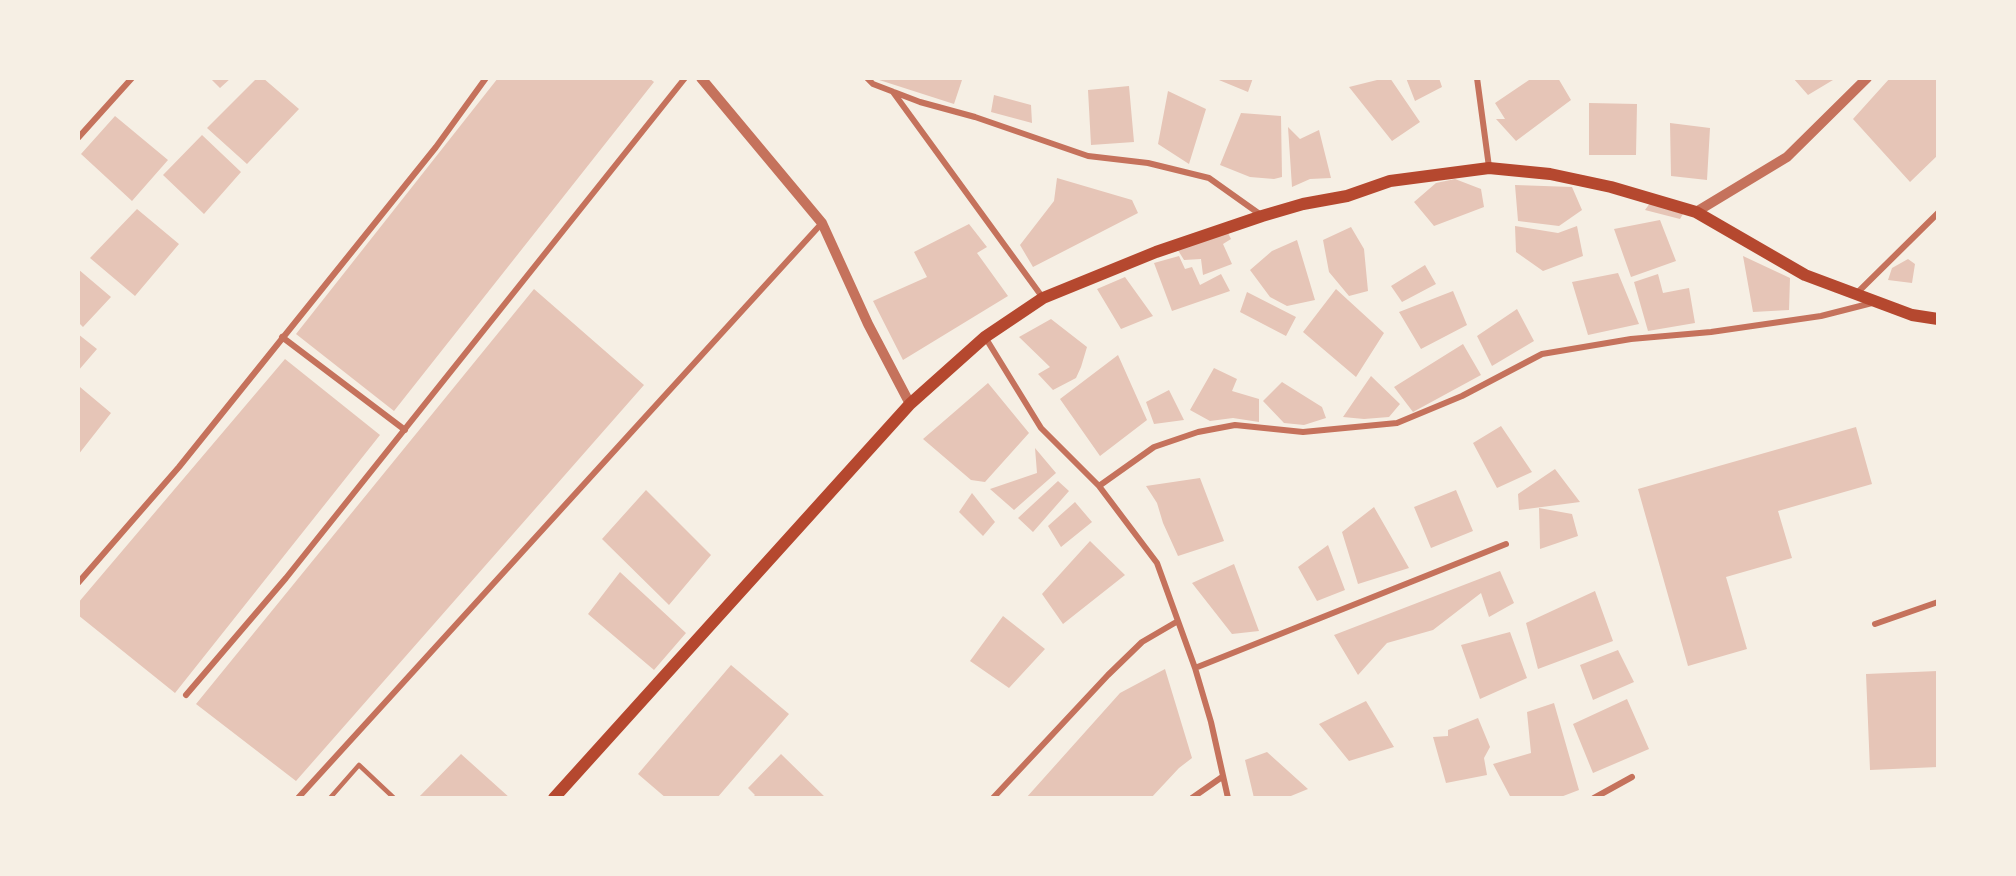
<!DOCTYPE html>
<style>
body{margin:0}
#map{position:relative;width:2016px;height:876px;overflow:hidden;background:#f6efe4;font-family:"Open Sans",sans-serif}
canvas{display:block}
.frame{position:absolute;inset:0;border:80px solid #f6efe4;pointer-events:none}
</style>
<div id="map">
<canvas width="2016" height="876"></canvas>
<div class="frame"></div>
</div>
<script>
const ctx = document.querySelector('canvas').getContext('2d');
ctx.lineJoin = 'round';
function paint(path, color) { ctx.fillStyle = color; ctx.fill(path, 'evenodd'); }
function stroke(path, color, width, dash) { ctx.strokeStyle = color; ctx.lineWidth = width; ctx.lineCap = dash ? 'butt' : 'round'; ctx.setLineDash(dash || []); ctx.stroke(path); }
const building = new Path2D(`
 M210 78H231L220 88Z
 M257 78H263L299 109 247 164 207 128Z
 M498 78H649L654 82 394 411 296 334Z
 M873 78H952L962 80 954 104Z
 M1214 78H1253L1248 92Z
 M1385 78H1390L1420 122 1392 141 1349 87Z
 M1406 78H1439L1442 87 1415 101Z
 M1532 78H1558L1571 100 1516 141 1496 119H1505L1495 103Z
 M1793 78H1831L1833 80 1808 95Z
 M1890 78H1938V155L1910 182 1853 119Z
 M1129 86 1134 142 1091 145 1088 90Z
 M1168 91 1206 109 1189 164 1158 144Z
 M994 95 1031 105 1032 123 991 112Z
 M1589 103 1637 104 1636 155H1589Z
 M1241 113 1281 116 1282 177 1274 179 1250 177 1220 165Z
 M115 116 168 160 132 201 81 154Z
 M1670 123 1710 128 1707 180 1671 176Z
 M1288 127 1300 139 1319 130 1331 178 1310 179 1292 187Z
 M202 135 241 172 204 214 163 175Z
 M1057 178 1132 200 1138 213 1033 267 1020 245 1054 201Z
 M1455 179 1481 189 1484 207 1434 226 1414 202 1436 183Z
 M1515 185 1572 187 1582 210 1559 226 1518 221Z
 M1650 203 1683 214 1680 219 1645 210Z
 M137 209 179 244 135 296 90 258Z
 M1660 220 1676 261 1631 277 1614 229Z
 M969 224 987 247 977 253 1008 296 903 360 873 301 927 277 914 252Z
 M1515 226 1558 233 1577 226 1583 256 1543 271 1516 252Z
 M1351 227 1364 249 1368 291 1349 296 1329 272 1323 240Z
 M1227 231 1231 239 1223 244 1232 264 1203 275 1201 259 1184 260 1176 247Z
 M1297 240 1315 300 1287 306 1270 297 1250 270 1272 251Z
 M1179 256 1185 269 1192 267 1200 285 1221 274 1230 291 1172 311 1154 263Z
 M1743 256 1790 278 1789 310 1753 312Z
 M1908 259 1915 264 1912 283 1888 280 1892 268Z
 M1425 265 1436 284 1402 302 1391 286Z
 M78 269 111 297 83 327 78 322Z
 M1618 273 1639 324 1588 335 1572 282Z
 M1658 274 1663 293 1689 288 1695 323 1648 331 1634 282Z
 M1125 277 1153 316 1121 329 1097 289Z
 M534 289 644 385 296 781 196 704Z
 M1336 289 1384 333 1356 377 1303 332Z
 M1453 291 1467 325 1421 349 1399 312Z
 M1247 292 1296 317 1286 336 1240 312Z
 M1517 309 1534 341 1492 366 1477 336Z
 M1051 319 1087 347 1081 367 1076 378 1053 390 1038 374 1050 367 1019 337Z
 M78 334 97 349 78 371Z
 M1463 344 1481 375 1413 412 1394 387Z
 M1118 355 1147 420 1100 456 1060 399Z
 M285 359 380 435 175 693 78 615V603Z
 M1214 368 1237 379 1232 391 1259 399V422L1233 418 1210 421 1190 410Z
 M1371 376 1400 404 1389 417 1364 419 1343 417Z
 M1282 382 1322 407 1326 418 1304 425 1284 423 1263 401Z
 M988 383 1029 433 985 482 971 480 923 439Z
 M80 387 111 413 78 455V389Z
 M1169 390 1184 420 1154 424 1146 402Z
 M1501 426 1532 472 1497 488 1473 443Z
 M1856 427 1872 484 1778 511 1792 558 1726 577 1747 649 1688 666 1638 489Z
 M1035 448 1056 473 1014 510 990 489 1037 473Z
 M1555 469 1580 502 1519 510 1518 494Z
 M1200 478 1224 541 1178 556 1163 523 1157 503 1146 486Z
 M1058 481 1069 491 1033 532 1018 518Z
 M646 490 711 555 669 605 602 539Z
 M1456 490 1473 531 1431 548 1414 507Z
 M972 493 995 522 983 536 959 512Z
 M1075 502 1092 522 1061 547 1048 526Z
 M1374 507 1409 568 1358 584 1342 532Z
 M1539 508 1572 514 1578 536 1540 549Z
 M1090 541 1125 575 1063 624 1042 594Z
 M1328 545 1345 590 1317 601 1298 567Z
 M1234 564 1259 631 1232 634 1192 583Z
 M1500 571 1514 603 1489 617 1481 593 1433 630 1387 643 1358 675 1334 635Z
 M620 572 686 633 654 670 588 614Z
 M1595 591 1613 641 1538 669 1526 623Z
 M1003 616 1045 649 1009 688 970 661Z
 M1510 632 1527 678 1480 699 1461 645Z
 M1618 650 1634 682 1593 700 1580 665Z
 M731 665 789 714 717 798H666L638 774Z
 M1165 669 1192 758 1179 768 1151 798H1026L1120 693Z
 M1938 671V767L1870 770 1866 674Z
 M1627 699 1649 749 1593 773 1573 724Z
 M1366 701 1394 747 1349 761 1319 724Z
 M1554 703 1579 790 1558 798H1511L1493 764 1531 753 1527 712Z
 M1478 718 1490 747 1484 758 1487 775 1446 783 1433 737 1448 736V730Z
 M1267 752 1308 789 1286 798H1254L1245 760Z
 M461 754 510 798H418Z
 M781 754 826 798H752L755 795 748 788Z`);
const service = new Path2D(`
 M330 798 359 765 394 798`);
const minor = new Path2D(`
 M867 78 873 84 920 102 975 117 1088 156 1148 163 1209 178 1261 215
 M1477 78 1489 167
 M893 92 1043 298
 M78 138 132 78
 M1856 294 1938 213
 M282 337 405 430
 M985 337 1041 428 1099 486 1157 563 1195 668 1211 722 1228 798
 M1099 486 1154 447 1198 432 1235 425 1303 432 1397 423 1462 396 1542 354 1631 339 1711 332 1821 316 1872 303
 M78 583 179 467 436 147 486 78
 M1875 624 1938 602
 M1195 668 1506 544
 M186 695 286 578 685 78
 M298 798 822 223
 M993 798 1108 675 1142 642 1178 621
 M1192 798 1222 777
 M1594 798 1632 777`);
const tertiary = new Path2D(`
 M701 78 822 223 868 324 910 404
 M1696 212 1787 157 1867 78`);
const secondary = new Path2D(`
 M554 798 910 404 985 337 1043 298 1156 252 1262 216 1303 204 1347 196 1390 181 1489 168 1550 174 1611 187 1696 212 1805 275 1912 315 1938 319`);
paint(building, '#e6c5b7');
stroke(service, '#c5725c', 4.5);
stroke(minor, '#c5725c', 6);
stroke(tertiary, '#c5725c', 10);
stroke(secondary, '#b5482f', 12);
</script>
